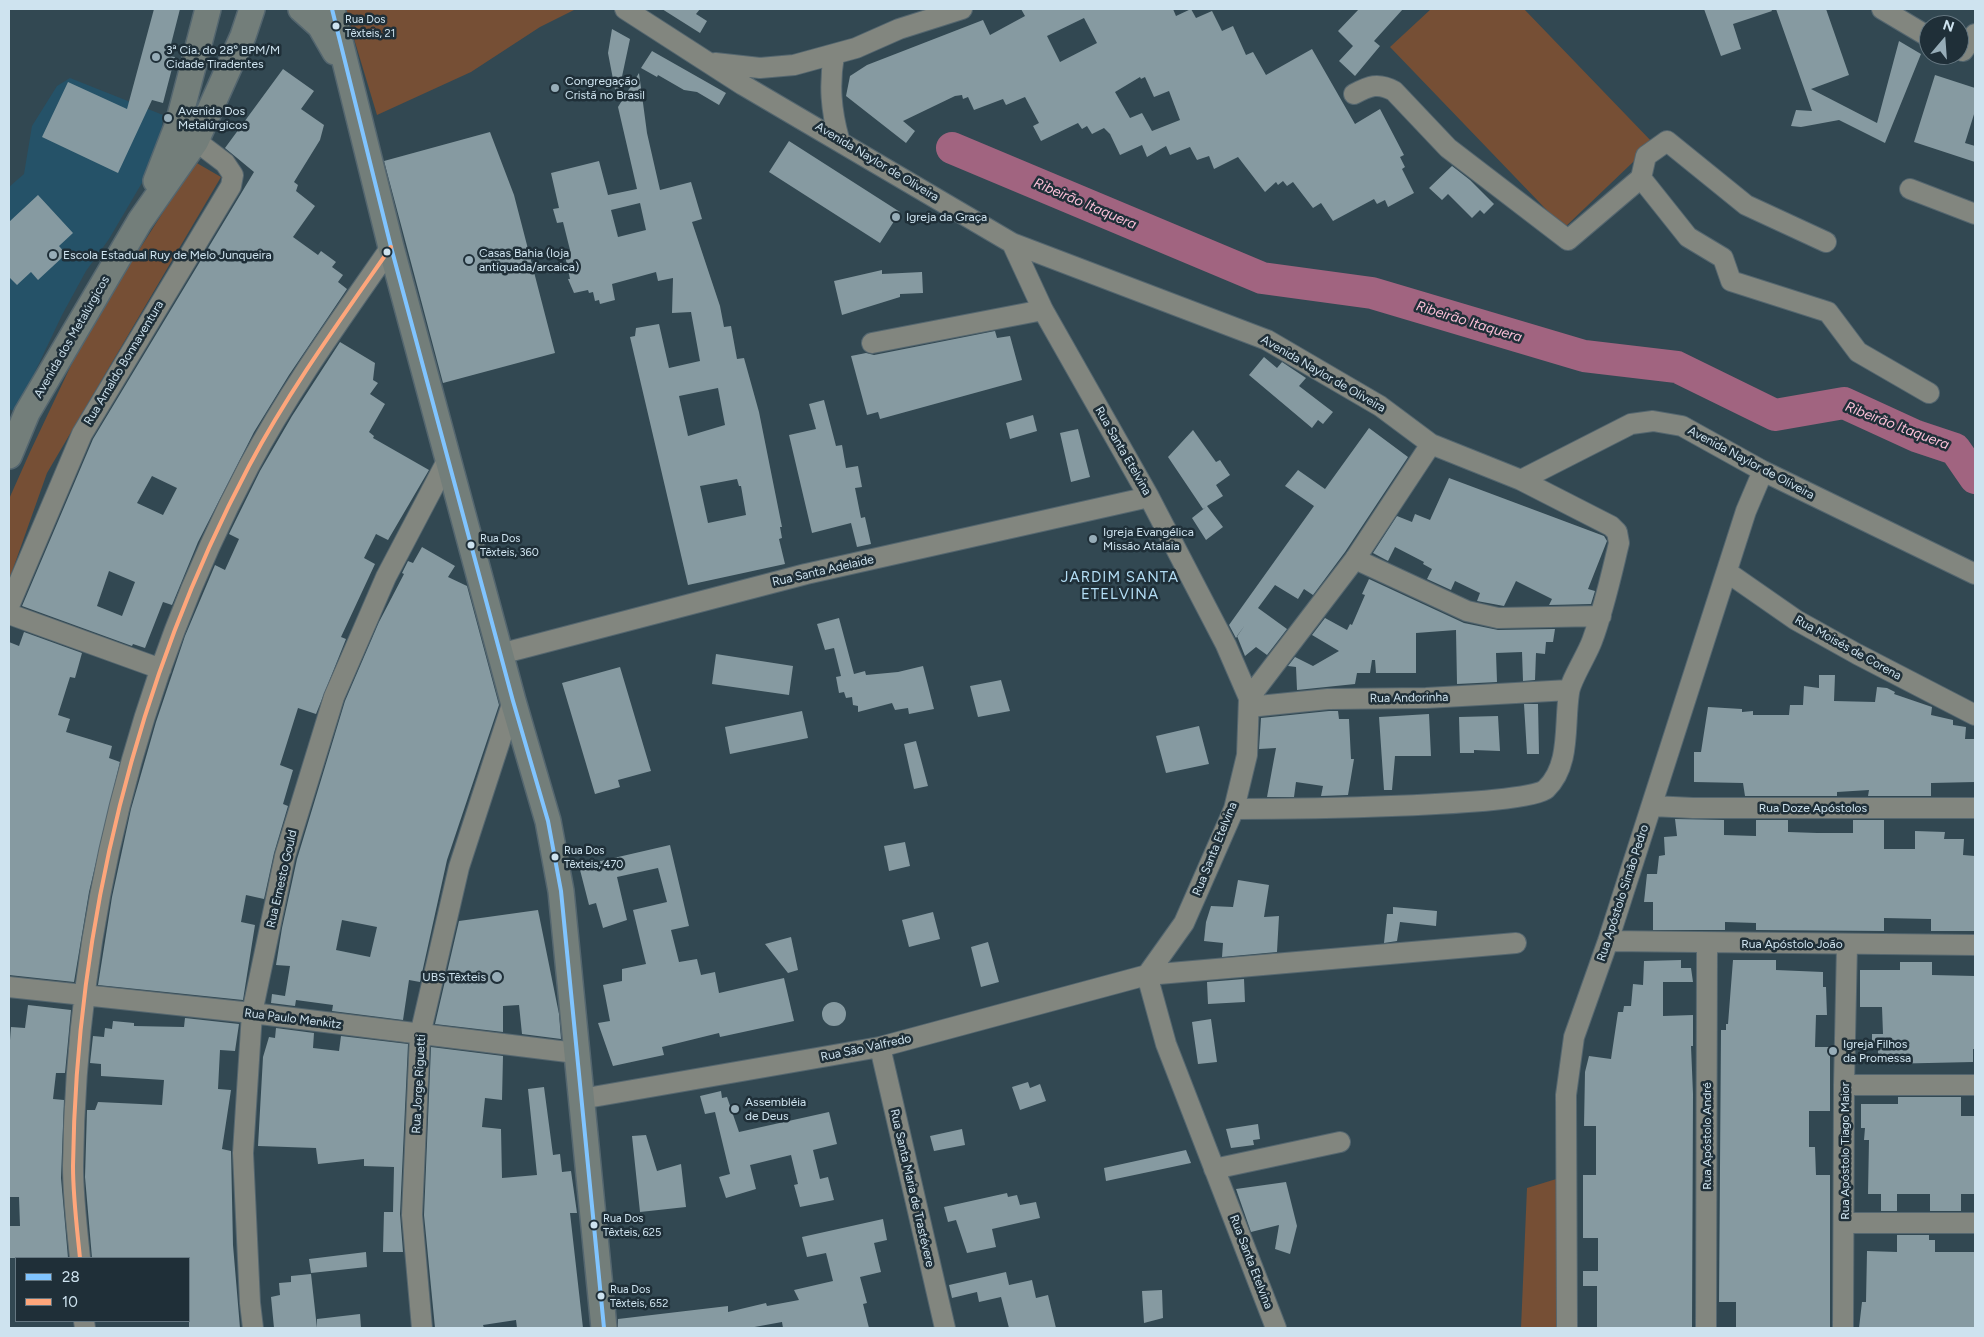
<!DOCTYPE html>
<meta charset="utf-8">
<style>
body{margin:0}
#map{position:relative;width:1984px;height:1337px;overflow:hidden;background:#324852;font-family:Figtree,sans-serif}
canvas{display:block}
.frame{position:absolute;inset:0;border:10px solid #cee3ef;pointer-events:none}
.legend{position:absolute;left:15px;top:1257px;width:175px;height:65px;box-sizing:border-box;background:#1f2f38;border:1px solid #657781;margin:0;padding:6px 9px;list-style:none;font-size:15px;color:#cee3ef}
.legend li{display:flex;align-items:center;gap:10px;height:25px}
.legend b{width:25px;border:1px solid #657781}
.north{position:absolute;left:1919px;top:15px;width:50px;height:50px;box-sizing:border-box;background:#1f2f38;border:1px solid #657781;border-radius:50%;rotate:18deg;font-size:14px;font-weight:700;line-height:20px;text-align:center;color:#cee3ef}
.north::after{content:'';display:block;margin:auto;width:18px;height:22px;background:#97adb8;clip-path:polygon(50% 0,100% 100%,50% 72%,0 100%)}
</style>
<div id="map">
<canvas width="1984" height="1337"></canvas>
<div class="frame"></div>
<ul class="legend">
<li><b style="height:6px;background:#80c4ff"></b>28</li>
<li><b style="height:6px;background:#fea67b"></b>10</li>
</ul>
<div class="north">N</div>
</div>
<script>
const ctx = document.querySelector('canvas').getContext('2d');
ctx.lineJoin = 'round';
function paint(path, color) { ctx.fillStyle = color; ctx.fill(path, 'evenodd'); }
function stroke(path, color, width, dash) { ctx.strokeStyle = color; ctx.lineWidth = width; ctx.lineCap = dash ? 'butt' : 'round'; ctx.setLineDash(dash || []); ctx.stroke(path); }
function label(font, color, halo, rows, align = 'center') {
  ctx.font = font + ' Figtree,sans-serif'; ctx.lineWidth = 5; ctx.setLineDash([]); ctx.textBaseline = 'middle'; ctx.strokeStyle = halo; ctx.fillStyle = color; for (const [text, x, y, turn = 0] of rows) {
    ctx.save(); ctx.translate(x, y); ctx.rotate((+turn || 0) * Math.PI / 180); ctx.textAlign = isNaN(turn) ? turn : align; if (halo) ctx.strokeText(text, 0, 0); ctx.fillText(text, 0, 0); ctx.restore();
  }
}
const built = new Path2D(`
 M70 78 163 115 162 127 153 164 109 239 86 271 62 315 16 412 9 409V187L24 174 32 126 57 86Z`);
const green = new Path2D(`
 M345 9H576L540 27 471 72 377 115Z
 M1431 9H1524L1653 143 1564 228 1390 47Z
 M195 162 221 177 47 473 9 580V499L30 452 74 359 118 283Z
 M1566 1176 1558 1328H1521L1527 1188Z`);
const river = new Path2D(`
 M952 148 1262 278 1372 293 1584 356 1677 367 1775 415 1844 403 1916 436 1955 449 1975 478`);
const building = new Path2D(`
 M154 9H180L168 56 175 57 163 103 152 100 118 173 42 137 68 82 127 109Z
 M662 9H700L696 14 707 21 700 33Z
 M1021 9H1173L1176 16 1191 9 1196 18 1212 11 1222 31 1233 26 1246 55 1253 52 1266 75 1312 49 1355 124 1380 109 1404 155 1400 157 1405 167 1402 169 1414 193 1388 207 1385 200 1377 204 1374 199 1333 221 1321 203 1313 208 1293 182 1287 186 1283 181 1278 185 1276 182 1265 192 1238 157 1214 169 1209 156 1197 160 1190 147 1170 155 1166 146 1147 157 1142 145 1120 155 1110 134 1104 128 1092 134 1087 126 1082 129 1078 123 1041 141 1033 126 1039 123 1025 97 1006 105 1003 99 974 110 968 97 963 99 962 95 955 96 903 121 915 131 906 143 846 96 850 76 867 65 983 20 990 35 1025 16ZM1084 18 1097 43 1060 62 1047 36ZM1140 77 1141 79 1145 77 1154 97 1169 91 1180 120 1152 131 1142 113 1130 118 1115 92Z
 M1359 9H1403L1374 41 1380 46 1355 76 1339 61 1353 46 1338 31Z
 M1704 9H1771L1772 11 1733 24 1741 49 1721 56Z
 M1776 9H1826L1849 75 1811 89 1877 123 1899 41 1921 54 1885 143 1839 120 1801 127 1791 126 1796 110 1812 111Z
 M612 29 630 39 617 100 608 53Z
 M652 51 726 93 719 105 697 92 684 90 658 75 657 77 641 68Z
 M283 69 314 91 301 109 324 125 320 140 294 182 298 185 296 191 315 206 293 237 318 255 321 251 336 262 332 267 343 275 338 282 347 289 289 375 254 432 198 542 172 605 163 602 145 648 133 644 132 646 22 606 93 439 254 172 225 148ZM152 476 177 488 163 515 137 503ZM109 571 135 582 122 616 97 606Z
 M639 73 647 133 660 190 691 182 702 219 692 222 720 306 724 327 731 326 737 359 744 358 759 412 782 527H780L782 538 779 539 785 564 688 585 630 337 635 336 636 328 659 324 669 368 700 361 691 312 672 313 673 278 658 281 656 272 612 284 615 300 600 304 599 300 595 301 593 292 589 293 588 290 574 293 568 279H570L564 251 570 250 563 222 557 223 553 209 559 208 551 173 599 161 608 195 637 189 618 107ZM640 203 646 230 618 237 611 210ZM718 388 725 425 688 436 679 396ZM737 479 739 486H741L746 515 708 523 700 486Z
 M1935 75 1975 88V111L1965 143 1975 146V162L1914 142Z
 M490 132 514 195 555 353 443 383 384 161Z
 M789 141 900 212 880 243 769 172Z
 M1452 166 1470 180 1494 204 1484 214 1480 210 1472 218 1448 194 1442 200 1429 188Z
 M38 195 73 233 59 246 66 254 38 280 31 272 17 285 9 277V222Z
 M882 270V274L922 272 923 293 900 294V297L842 315 834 281Z
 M995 331 997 338 1010 336 1022 380 880 419 878 412 867 415 851 356 866 353 874 355Z
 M340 342 375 363 373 380 378 383 370 394 385 404 369 432 374 436 373 438 429 470 388 540 376 534 364 558 375 564 341 637 346 639 316 714 298 708 280 765 293 770 283 804 288 806 274 853 264 899 246 895 241 922 255 925 243 1000 98 985 112 897 131 809 156 722 185 636 215 565 225 570 239 539 229 534 260 471 292 416Z
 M1264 357 1277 368 1282 362 1306 378 1299 386 1333 412 1323 424 1318 420 1312 428 1249 375Z
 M824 400 836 446 842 445 846 468 858 466 862 487 855 488 861 518 865 517 871 544 857 547 851 523 812 533 789 435 816 429 809 404Z
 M1033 415 1037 431 1010 439 1006 423Z
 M1369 428 1408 457 1345 552 1313 595 1304 589 1298 599 1275 585 1258 608 1287 629 1267 655 1256 647 1245 656 1237 636 1245 625 1236 638 1229 625 1314 506 1285 486 1298 470 1325 489Z
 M1078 429 1090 477 1071 482 1060 433Z
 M1193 430 1216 462 1220 460 1230 475 1216 485 1223 496 1207 506 1223 527 1206 540 1192 518 1206 507 1203 509 1168 457Z
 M1449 478 1604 536 1607 541 1588 589 1595 591 1591 604 1549 605 1552 599 1516 581 1504 606 1477 601 1480 593 1455 581 1451 590 1427 579 1432 569 1423 564 1424 562 1395 547 1388 561 1373 553 1397 516 1412 522 1415 514 1430 520Z
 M422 547 455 566 448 577 467 586 499 705 447 860 420 982 409 980 403 1020 332 1011 333 1005 296 1000 295 1006 271 1003 272 994 285 996 290 966 276 965 282 928 297 859 345 701 379 622 404 574 402 573 408 561 413 563ZM342 920 377 927 370 957 336 950Z
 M1369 579 1464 623 1498 630 1555 629 1553 642H1546L1545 654 1536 653 1535 680 1523 681 1522 652 1496 653 1497 682 1457 684 1456 630 1416 633V673H1376L1375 660H1372L1370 673H1357L1355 684 1297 690 1296 667 1288 666 1295 657 1313 666 1339 651 1312 635 1325 618 1347 630 1350 624 1352 625 1365 595 1362 594Z
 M839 618 854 674 865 671 866 675 898 672 923 666 934 709 909 714 908 708 895 710 892 703 858 712V706L853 705 852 697 846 698 844 692 839 693 836 677 841 676 834 648 825 650 817 624Z
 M24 632 82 653 75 678 70 677 58 715 70 719 66 732 112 746 109 758 120 762 89 892 74 982 9 975V642L19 646Z
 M716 654 793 666 789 695 712 684Z
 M620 667 651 771 618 780 620 787 595 794 562 683Z
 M1819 675H1835L1834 701 1875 702 1877 687 1887 688 1895 692 1894 694 1932 707 1931 715 1953 720V725L1966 727 1965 739H1975V782L1931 783V796H1868L1869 790 1837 792V796H1745L1743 783 1694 782V752H1701L1708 707 1742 709V712L1753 711V715H1789L1790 705H1803L1804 686 1819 688Z
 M1001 680 1010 711 978 717 970 686Z
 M1524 704H1538L1539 754H1527Z
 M802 711 808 738 730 754 725 727Z
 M1329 711H1338L1339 719H1349L1351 759H1354L1348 795 1321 796 1323 786 1296 782 1294 797H1267L1276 748 1259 749 1261 718Z
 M1429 714 1431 756H1395L1392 790H1384L1379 717Z
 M1498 716 1500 751 1474 750V753H1460L1459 717Z
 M1199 726 1209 764 1166 773 1156 736Z
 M916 741 928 786 914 789 904 744Z
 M1675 819 1724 820V835L1756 836V820H1788V832L1817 833H1853V820H1884V849H1915V831L1945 832 1944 839H1964L1963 855 1975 856V931H1931V919L1884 918V931L1756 930V923L1725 922V930H1653V902H1644L1647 874H1657L1659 856 1665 855 1664 837 1677 836Z
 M905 842 910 866 889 871 884 846Z
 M670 845 689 926 671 930 679 962 697 959 701 975 715 972 719 993 784 978 794 1021 720 1037 719 1033 662 1047 664 1055 613 1066 598 1023 610 1021 603 985 622 981V969L646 964 633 910 667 902 658 868 617 877 627 920 603 928 596 903 589 905 579 866Z
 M1238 880 1269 885 1264 917 1279 916 1277 952 1222 957 1223 943 1204 941 1206 922 1211 906 1233 907Z
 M1393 907 1437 911 1436 926 1400 922 1397 941 1384 943 1387 914H1393Z
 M538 910 559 1014 561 1039 522 1034 519 1005 503 1006V1032L435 1024 459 921Z
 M933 912 940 939 909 947 902 920Z
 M791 937 798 970 788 973 765 944Z
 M988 942 999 982 981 987 971 947Z
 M1681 960V968H1691L1693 982H1663V1016L1693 1015V1046H1691L1693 1094 1692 1328H1597V1286H1583V1271H1598V1238H1583V1175H1596V1126H1584L1585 1072 1589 1056 1611 1059 1618 1012H1623L1624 1006H1631L1633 984 1643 985 1644 961Z
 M1733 960H1776V970L1823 972V987H1826L1827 1015H1816L1815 1047H1830V1111H1809V1147H1815L1816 1175H1830V1328H1736V1302H1719L1721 1030H1726V1024H1728Z
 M1900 962H1932V975L1975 976V1049H1973V1062L1883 1064V1054H1878V1049H1872V1034H1883L1882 1007H1860V970H1900Z
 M1244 979 1245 1002 1208 1004 1207 982Z
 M822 1014a12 12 0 1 1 24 0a12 12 0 1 1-24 0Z
 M28 1005 71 1010 65 1073H56L53 1099 64 1100 61 1178 68 1258H9V1226H20L19 1197H9V1053L11 1027 25 1028Z
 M185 1018 239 1024 235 1051 220 1050 218 1089 231 1090 222 1149 231 1151 233 1245 240 1328H189V1258H92L85 1177 87 1110H95L98 1102 162 1105 164 1080 101 1076V1064L90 1063 93 1036 104 1037 105 1028 112 1029 113 1021 134 1023V1026L184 1027Z
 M1211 1019 1217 1062 1198 1064 1192 1022Z
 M276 1028 314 1033 313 1048 339 1051 341 1036 408 1044 400 1214 403 1252H383L384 1212H393L394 1167 364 1166V1159L318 1164 316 1148 258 1146 263 1057 269 1037 275 1038Z
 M431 1047 503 1056 502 1100 485 1098 482 1127 501 1129 502 1178 537 1175 528 1089 544 1087 553 1155 560 1154 562 1172 571 1171 577 1213H570L583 1328H517L516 1320 483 1325 484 1328H435L424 1215Z
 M1028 1082 1030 1088 1040 1084 1046 1101 1020 1110 1012 1087Z
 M721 1091 722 1098 727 1097 739 1132 829 1112 837 1144 813 1150 820 1179 828 1177 834 1200 800 1207 794 1185 798 1184 791 1155 750 1165 756 1189 726 1198 719 1177 730 1174 715 1112 705 1114 700 1096Z
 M1898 1097H1961V1116H1975L1974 1194H1961V1211H1930V1194H1897V1211H1881V1194H1868L1869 1140H1864L1865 1128H1861V1104H1898Z
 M1258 1124 1260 1139 1253 1140 1254 1145 1231 1148 1226 1129Z
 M962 1129 965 1145 934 1151 930 1136Z
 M646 1135 657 1171 681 1164 686 1207 640 1212 632 1136Z
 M1186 1150 1191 1163 1106 1181 1104 1168Z
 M1286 1182 1297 1226 1290 1254 1275 1249 1279 1225 1251 1232 1236 1189Z
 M1007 1193 1008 1197 1017 1195 1020 1205 1036 1202 1040 1218 992 1229 996 1247 967 1253 956 1220 948 1222 944 1207Z
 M883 1219 887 1240 874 1243 881 1272 860 1277 867 1303 863 1304 869 1328H783L782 1322 749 1328H618V1319L728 1306V1312L766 1303 767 1306 799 1300 794 1290 833 1281 826 1253 807 1257 802 1237Z
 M1897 1235H1929V1240H1935V1252H1974L1975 1328H1859L1862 1302H1866L1867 1251 1897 1252Z
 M366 1252 367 1267 311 1273 309 1259Z
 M1006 1272 1009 1285 1032 1280 1036 1298 1048 1295 1056 1328H1009L1001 1297 979 1302 977 1292 952 1298 949 1285Z
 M311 1274 317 1328H274L271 1297 280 1295 279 1283 291 1282V1276Z
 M1162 1290 1163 1318 1144 1323 1142 1291Z
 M360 1314 361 1328H317V1319Z`);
const minor = new Path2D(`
 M625 9 743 85 1012 243 1267 340 1380 406 1431 444 1521 480 1611 526 1617 532 1619 543C1611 576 1604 609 1592 641 1587 655 1570 681 1569 693 1564 725 1571 765 1546 789 1527 807 1275 809 1234 809
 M1882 9 1929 37
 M1963 51 1975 34
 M834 55C829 85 831 110 839 139
 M715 63 760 68 794 65 856 48 899 29 962 9
 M1354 94C1369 86 1378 82 1394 91L1448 148 1568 240 1641 178 1688 237 1723 258 1731 281 1828 312 1858 352 1929 393
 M1641 178 1646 156 1667 141 1746 205 1826 242
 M1910 189 1975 214
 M1012 243 1043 310 1149 497 1226 645 1249 698 1247 755 1234 809 1184 923 1147 975
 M872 343 1043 310
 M1521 480 1631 424 1653 421 1682 426 1763 471 1975 574
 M1355 559 1467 611 1498 618 1601 616
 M1727 572 1796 620 1857 654 1975 715
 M9 606 82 434 231 186 233 175 225 163 196 141
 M9 614 161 669
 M500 654 806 574 1149 497
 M1249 698 1355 559 1431 444
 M1249 707 1328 699 1426 698 1569 690
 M1652 806 1693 808H1975
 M1608 941 1975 945
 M1147 975 1166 1044 1276 1328
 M9 987 252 1013 576 1053
 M880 1047 945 1328
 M1844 1085H1975
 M581 1099 880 1047 1147 975 1516 943
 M1214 1169 1340 1142
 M1845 1223H1975
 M80 1258C77 1228 73 1197 73 1166 76 925 136 680 249 466 290 389 341 319 391 247
 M84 1321 85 1328
 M253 1328 250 1303 243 1153 252 1013 285 856 334 697 386 577 448 459
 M422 1328 412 1215 420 1035 459 867 513 701
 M1567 1328 1566 1095 1574 1037 1608 941 1746 511 1763 471
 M1706 1328 1707 944
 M1843 1328 1844 1085 1847 945`);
const major = new Path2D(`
 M301 9 320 26 335 52
 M332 9 391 247 513 701 548 821 561 891 604 1328
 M156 181 178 124 208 9
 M9 456 27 413 140 221 196 141 243 36 252 9`);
const bus1 = new Path2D(`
 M332 9 391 247 513 701 548 821 561 891 604 1328`);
const bus2 = new Path2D(`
 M80 1258C77 1228 73 1197 73 1166 76 925 136 680 249 466 290 389 341 319 391 247`);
const markers = [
 [336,26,4.5,"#cee3ef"],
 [156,57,5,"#97adb8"],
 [555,88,5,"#97adb8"],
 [168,118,5,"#97adb8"],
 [896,217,5,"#97adb8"],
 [387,252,4.5,"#cee3ef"],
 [53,255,5,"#97adb8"],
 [469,260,5,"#97adb8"],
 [1093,539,5,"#97adb8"],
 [471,545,4.5,"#cee3ef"],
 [555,857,4.5,"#cee3ef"],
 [497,977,6,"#97adb8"],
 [1833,1051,5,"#97adb8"],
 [735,1109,5,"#97adb8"],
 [594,1225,4.5,"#cee3ef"],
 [601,1296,4.5,"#cee3ef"]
];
const busNames = [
 ["Rua Dos",345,20],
 ["Têxteis, 21",345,34],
 ["Rua Dos",480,539],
 ["Têxteis, 360",480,553],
 ["Rua Dos",564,851],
 ["Têxteis, 470",564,865],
 ["Rua Dos",603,1219],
 ["Têxteis, 625",603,1233],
 ["Rua Dos",610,1290],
 ["Têxteis, 652",610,1304]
];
const poiNames = [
 ["3ª Cia. do 28º BPM/M",166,50],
 ["Cidade Tiradentes",166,64],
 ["Congregação",565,81],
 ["Cristã no Brasil",565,95],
 ["Avenida Dos",178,111],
 ["Metalúrgicos",178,125],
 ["Igreja da Graça",906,217],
 ["Casas Bahia (loja",479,253],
 ["antiquada/arcaica)",479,267],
 ["Escola Estadual Ruy de Melo Junqueira",63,255],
 ["Igreja Evangélica",1103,532],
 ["Missão Atalaia",1103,546],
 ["UBS Têxteis",486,977,"right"],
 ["Igreja Filhos",1843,1044],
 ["da Promessa",1843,1058],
 ["Assembléia",745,1102],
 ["de Deus",745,1116]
];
const streetNames = [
 ["Avenida Naylor de Oliveira",877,162,31],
 ["Avenida dos Metalúrgicos",72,337,-60],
 ["Rua Arnaldo Bonnaventura",124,363,-59],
 ["Avenida Naylor de Oliveira",1323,374,30],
 ["Rua Santa Etelvina",1123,451,60],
 ["Avenida Naylor de Oliveira",1751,463,28],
 ["Rua Santa Adelaide",823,571,-13],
 ["Rua Moisés de Corena",1848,648,29],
 ["Rua Andorinha",1409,698,-1],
 ["Rua Doze Apóstolos",1813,808],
 ["Rua Santa Etelvina",1215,849,-68],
 ["Rua Ernesto Gould",282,879,-77],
 ["Rua Apóstolo Simão Pedro",1623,893,-72],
 ["Rua Apóstolo João",1792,944],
 ["Rua Paulo Menkitz",293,1019,7],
 ["Rua São Valfredo",866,1048,-12],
 ["Rua Jorge Riguetti",419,1084,-87],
 ["Rua Apóstolo André",1707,1136,-90],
 ["Rua Apóstolo Tiago Maior",1845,1151,-90],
 ["Rua Santa Maria de Trastévere",912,1188,77],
 ["Rua Santa Etelvina",1251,1262,69]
];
const waterNames = [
 ["Ribeirão Itaquera",1085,204,23],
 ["Ribeirão Itaquera",1469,322,17],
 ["Ribeirão Itaquera",1897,426,21]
];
const quarterNames = [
 ["JARDIM SANTA",1120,578],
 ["ETELVINA",1120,595]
];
paint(built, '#255268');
paint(green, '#764f35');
stroke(river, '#a16480', 32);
paint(building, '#869aa1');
stroke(minor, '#54666f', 22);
stroke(major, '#54666f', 28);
stroke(minor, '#82867f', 20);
stroke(major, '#737e7a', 25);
stroke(bus1, '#80c4ff', 4);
stroke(bus2, '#fea67b', 4);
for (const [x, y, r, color] of markers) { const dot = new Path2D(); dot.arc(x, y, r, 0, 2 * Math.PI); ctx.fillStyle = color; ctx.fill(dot); stroke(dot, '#1f2f38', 2); }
label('11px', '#cee3ef', '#1f2f38', busNames, 'left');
label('12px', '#cee3ef', '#1f2f38', poiNames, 'left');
label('12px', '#cee3ef', '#1f2f38', streetNames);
label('italic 14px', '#fcc0d8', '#1f2f38', waterNames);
ctx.letterSpacing = '1px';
label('15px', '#b2dcf3', '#1f2f38', quarterNames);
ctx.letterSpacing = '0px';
</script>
